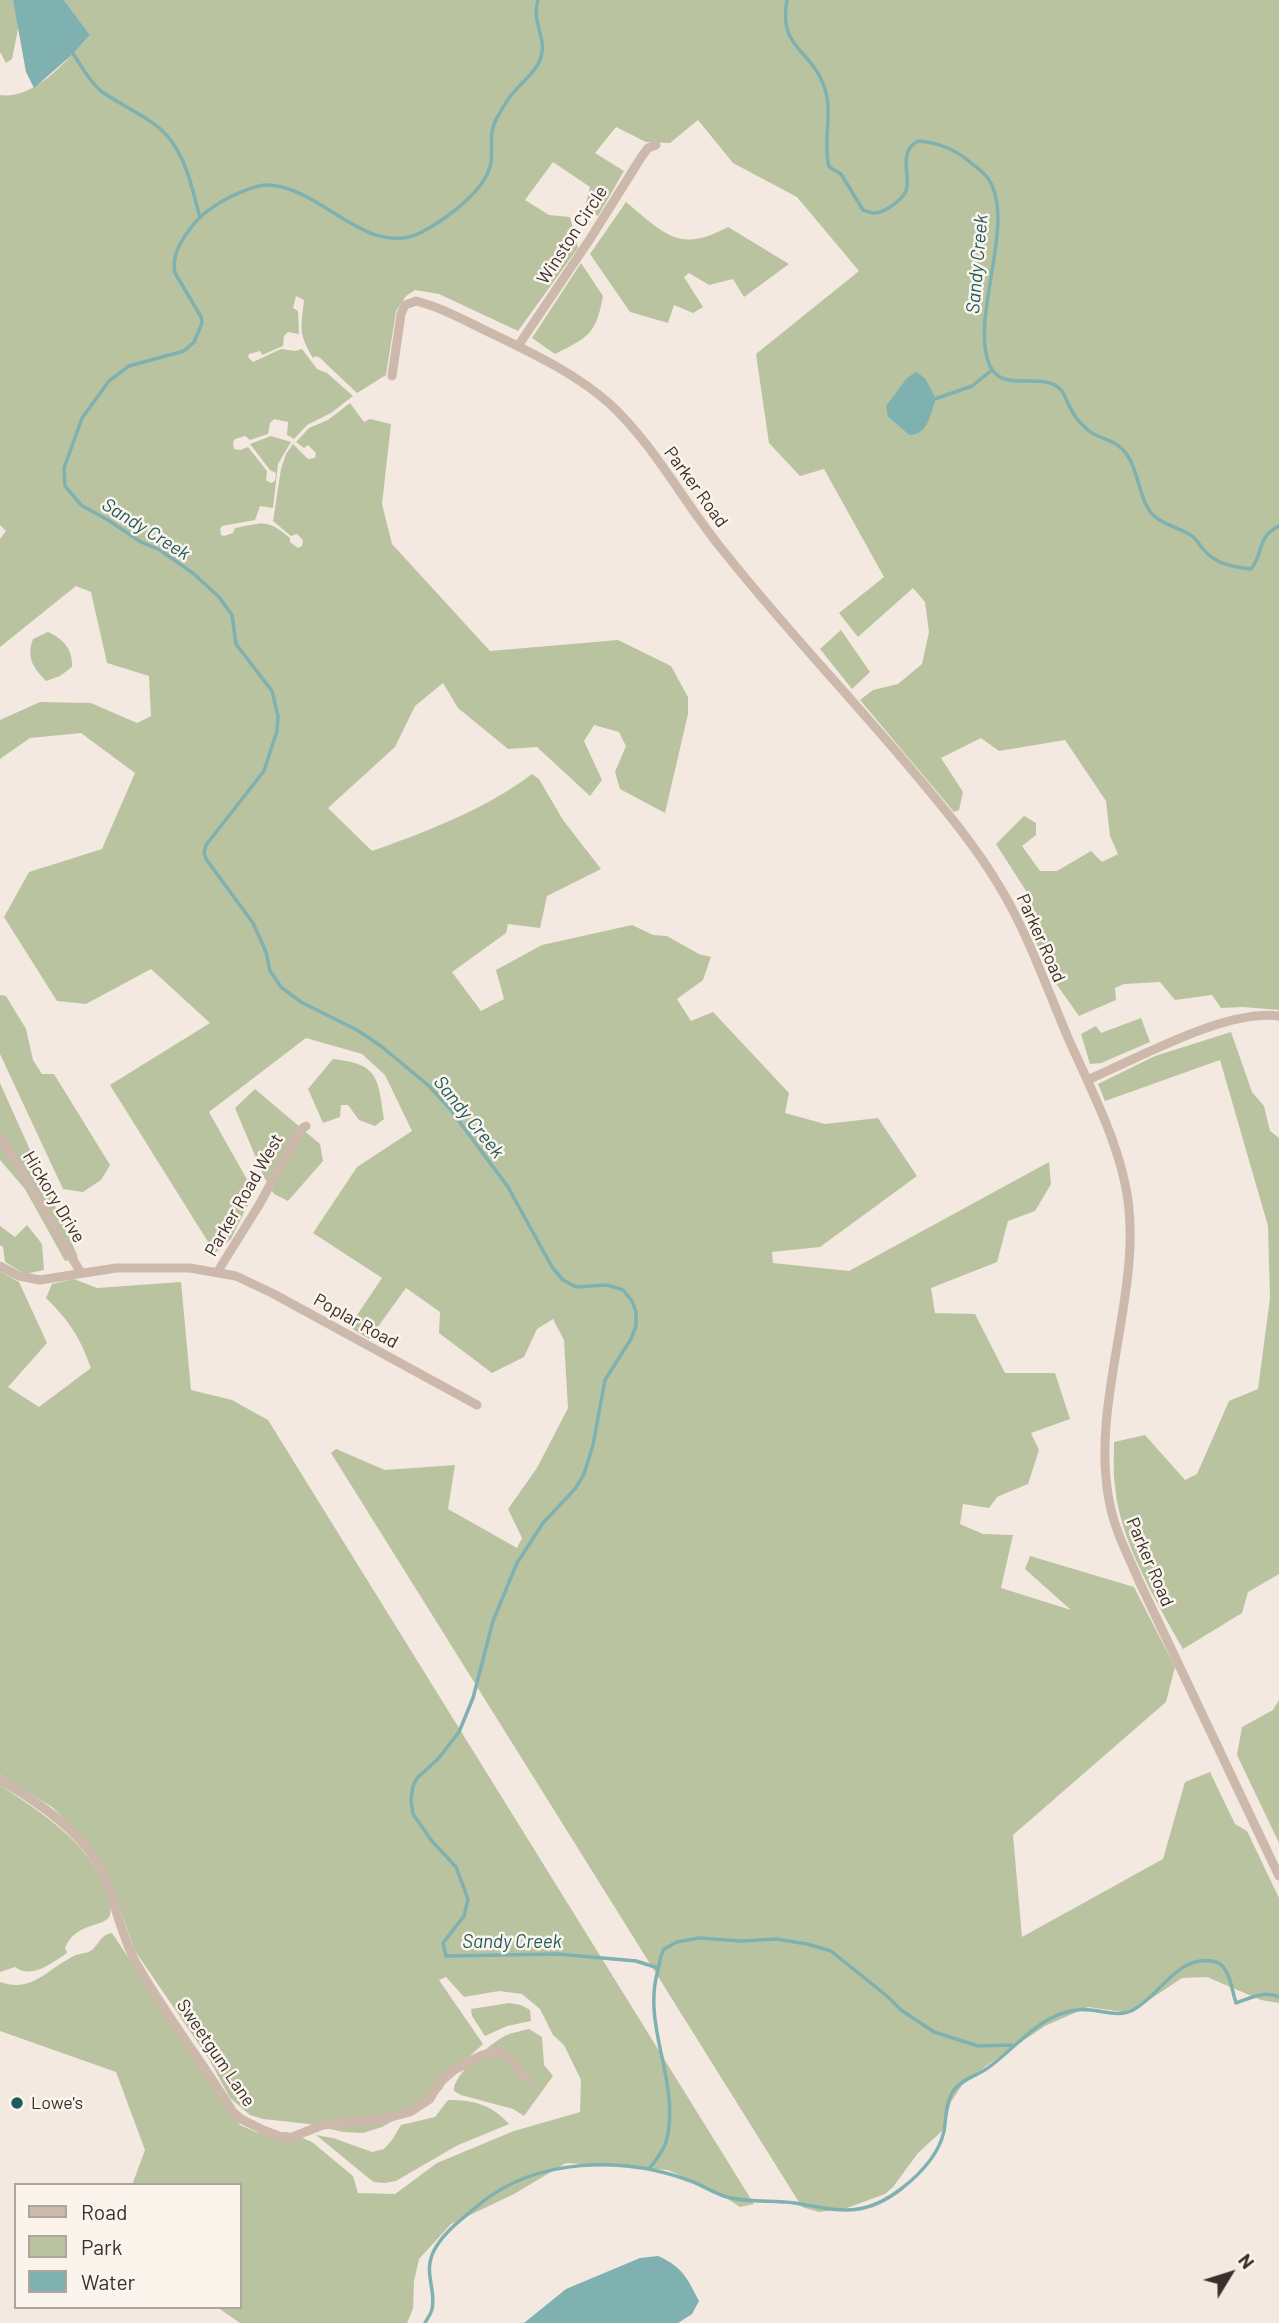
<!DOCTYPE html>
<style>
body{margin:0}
#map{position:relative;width:1279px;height:2323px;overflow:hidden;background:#f3e9e0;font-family:Barlow,sans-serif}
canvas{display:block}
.legend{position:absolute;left:14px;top:2183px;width:228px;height:126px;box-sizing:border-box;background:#fbf4ed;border:2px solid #aea59f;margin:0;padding:9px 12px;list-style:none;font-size:21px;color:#3a2f2b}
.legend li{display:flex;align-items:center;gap:14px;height:35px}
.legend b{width:35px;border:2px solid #aea59f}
.north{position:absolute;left:1195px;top:2239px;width:70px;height:70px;-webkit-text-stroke:5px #fbf4ed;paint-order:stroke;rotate:52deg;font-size:19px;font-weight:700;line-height:28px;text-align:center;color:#3a2f2b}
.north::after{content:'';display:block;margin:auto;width:24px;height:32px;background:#3a2f2b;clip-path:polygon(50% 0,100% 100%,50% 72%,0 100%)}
</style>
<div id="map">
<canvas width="1279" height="2323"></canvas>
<ul class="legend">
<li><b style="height:9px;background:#ccb9ac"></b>Road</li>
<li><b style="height:19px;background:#b9c3a0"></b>Park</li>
<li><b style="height:19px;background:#7fb1b1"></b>Water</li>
</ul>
<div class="north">N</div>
</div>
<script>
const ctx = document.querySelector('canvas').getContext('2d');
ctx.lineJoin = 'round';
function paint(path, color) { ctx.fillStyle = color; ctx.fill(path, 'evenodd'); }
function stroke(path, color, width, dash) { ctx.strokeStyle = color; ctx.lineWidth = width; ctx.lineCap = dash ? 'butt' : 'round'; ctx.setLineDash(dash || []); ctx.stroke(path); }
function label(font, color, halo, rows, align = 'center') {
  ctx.font = font + ' Barlow,sans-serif'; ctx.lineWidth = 5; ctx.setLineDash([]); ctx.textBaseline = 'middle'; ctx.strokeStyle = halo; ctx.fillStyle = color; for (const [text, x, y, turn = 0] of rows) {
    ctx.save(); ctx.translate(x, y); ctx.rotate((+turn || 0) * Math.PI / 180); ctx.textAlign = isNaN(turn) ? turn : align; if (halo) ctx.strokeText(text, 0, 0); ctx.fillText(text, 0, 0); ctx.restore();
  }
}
const green = new Path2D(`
 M0 0H13L19 24 12 59 6 63 0 52Z
 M64 0H1279V1010L1243 1007 1221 1008 1212 995 1175 1000 1160 982 1124 984 1115 988 1116 1000 1079 1016 1052 978 1020 906 1028 894 996 844 1024 816 1036 823V835L1022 846 1040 871H1057L1091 851 1102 862 1118 854 1110 836 1106 801 1065 740 999 751 981 738 941 758 963 792 959 810 954 812 860 700 873 690 898 684 922 664 929 632 925 602 913 588 858 637 839 613 884 577 824 469 800 476 769 443 756 354 859 271 797 197 733 163 698 120 670 143 646 142 616 127 595 153 624 171 598 216 585 207 590 187 553 162 525 200 549 215 570 217 578 248 518 331 439 294 415 290 406 296 396 311 386 375 357 393 320 358 316 356 313 358C298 333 301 329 304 300L296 296 293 308 298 311 299 334 288 332 284 336 283 346 262 355 260 351 249 354 248 357 253 362 281 349 295 351 302 349 317 369 327 373 353 396 331 413 307 425 294 439 287 435 288 422 274 419 270 423 268 434 250 440 245 436 235 439 233 443 234 449 240 450 248 447 267 471 266 480 271 483 275 481 276 473 270 470 250 444 271 436 291 442 278 464 273 508 260 506 255 520 222 526 220 529 221 535 224 536 233 533 235 528C263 523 266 518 290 538V542L298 548 302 546 303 540 297 534 291 536 273 521 281 469 286 454 293 444 308 459 315 458 316 453 308 445 304 448 296 442 309 428 328 420 350 403 364 422 370 419 391 424 382 504 392 544 490 651 618 640 671 666 688 697V714L665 813 620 789 615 772 626 746 619 732 594 725 584 741 602 780 590 796 537 747 508 749 458 708 443 683 415 706 395 747 328 808 372 851C426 832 486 809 532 774L539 779 563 820 601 869 547 896 540 928 508 924 506 933 452 972 481 1011 504 999 496 970 542 945 632 925 653 935 667 936 699 954 711 957 703 980 677 999 691 1021 713 1012 789 1093 785 1113 825 1124 878 1118 917 1176 820 1247 772 1252 773 1263 849 1271 1049 1162 1051 1184 1035 1211 1008 1221 997 1262 931 1288 935 1313 975 1314 1005 1373H1055L1070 1419 1031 1433 1039 1450 1028 1484 997 1497 989 1508 963 1504 960 1524 983 1534 1013 1535 1001 1588 1071 1610 1025 1569 1030 1556 1134 1587 1175 1667 1166 1702 1013 1835 1022 1937 1163 1859 1185 1782 1210 1772 1235 1824 1247 1831 1279 1898V2003L1261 2000 1207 1977 1182 1978 1130 2013 1088 2007 1045 2026 990 2063 962 2085 951 2102 942 2131 918 2153 893 2187 885 2194 844 2209 819 2212 802 2207 331 1453 336 1449 385 1470 455 1465 448 1509 517 1548 522 1538 508 1509 537 1468 568 1408 564 1340 553 1319 537 1329 524 1357 492 1373 439 1333 440 1312 406 1288 369 1339 349 1327 382 1278 313 1233 357 1167 412 1131 385 1075 362 1054 306 1038 209 1112 254 1192 231 1239 215 1253 110 1085 210 1023 151 969 86 1004 57 1001 4 917 29 872 102 849 135 773 81 733 30 738 0 759V720L40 702 91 703 137 723 151 716 149 676 107 663 91 592 76 586 0 647V539L6 531 0 525V95C33 101 70 58 90 35ZM934 402 909 435 888 417Z
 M626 202C664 233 678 254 728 227L789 264 744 297 733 279 709 285 689 273 684 277 703 307 693 313 674 305 668 323 630 312 590 254Z
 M581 263 603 296C596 334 589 337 555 354L532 338Z
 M841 630 870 672 852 689 820 649Z
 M48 632C63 639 73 649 72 667L60 676 46 681C33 667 26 658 33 639Z
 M0 995 6 996 26 1029 33 1060 42 1074H54L110 1165 101 1180 83 1192 63 1189 0 1054Z
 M1141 1018 1150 1042 1101 1063 1090 1064 1081 1034 1096 1026 1101 1033Z
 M1231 1032 1252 1092 1264 1106 1270 1131 1279 1138V1574L1248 1592 1242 1613 1183 1649C1157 1603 1119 1539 1115 1486 1113 1471 1114 1457 1114 1442L1145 1435 1185 1480 1197 1474 1229 1401 1258 1389 1270 1298 1268 1226 1220 1060 1105 1101 1098 1084 1155 1056Z
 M333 1059C379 1064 378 1078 384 1119L375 1126 359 1120 348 1105H341L340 1117 323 1123 308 1089Z
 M0 1083 78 1257 65 1261 25 1189 0 1160Z
 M255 1089 320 1144 323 1161 288 1201 274 1194 264 1177 235 1108Z
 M27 1225 42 1244 44 1270 25 1274 5 1262 3 1247 0 1245V1226L15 1237Z
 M0 1271 19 1282 47 1343 8 1387 39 1407 91 1368C79 1336 71 1323 46 1298L52 1284 74 1279 97 1288 181 1282 191 1390 232 1400 268 1420 754 2204 740 2207 717 2192 668 2170 566 2163 514 2194 451 2224 419 2259 414 2281 413 2309 407 2323H240L217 2307H240V2185H132L145 2150 116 2072 0 2031V1982C33 1994 49 1967 76 1955 82 1953 86 1954 92 1950 100 1943 100 1935 112 1933L240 2125 258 2133 288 2132 312 2142 353 2176 358 2193 395 2194 437 2163 514 2131 580 2112 581 2080 564 2045 553 2035 540 2009 522 1994 499 1991 464 1997 446 1977 439 1980 483 2044 450 2075 442 2089 433 2099 382 2127 363 2133 343 2132 309 2124 263 2119 250 2115 230 2098 209 2059 135 1951 107 1873 85 1839 52 1807 0 1775Z
 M1279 1700V1843L1237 1755 1242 1727 1273 1710Z
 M0 1785C43 1814 91 1843 107 1894 109 1901 112 1909 110 1915 106 1928 76 1921 65 1948L67 1953C53 1962 32 1980 15 1967L0 1972Z
 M509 2003 521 2005 530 2010 531 2021 507 2026 485 2036 472 2016 471 2009Z
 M529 2029 542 2037 544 2065 553 2076 524 2116 513 2109 461 2095 454 2091C452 2075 493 2041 507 2035 514 2032 522 2031 529 2029Z
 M448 2100C474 2100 492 2105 509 2124L456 2146 396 2181 384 2183 374 2182 366 2176 316 2135 333 2138 372 2152 384 2149 392 2140 401 2125 435 2117Z`);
const water = new Path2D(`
 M13 0H64L90 35 73 54 34 88 26 72Z
 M916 372 925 378 936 399C930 413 929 435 909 435L888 417 886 406 907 378Z
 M658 2256C683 2267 687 2278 699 2301L692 2314 678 2323H524L566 2289 640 2258Z`);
const stream = new Path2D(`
 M538 0C531 22 547 37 541 57 537 72 518 85 509 98 505 104 501 110 498 116 488 132 493 145 491 162 487 190 446 219 422 232 366 261 321 184 265 185 253 186 241 192 230 197 218 203 201 214 193 225 182 239 171 255 175 273L201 317 202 323 194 342 184 351 129 366 109 381 82 418 64 468 65 486 81 505 108 520 141 542 160 550 194 574 219 597 232 615 236 644 272 691 278 716 277 731 264 771 206 845 204 853 206 859 253 923 266 952 270 971 281 987 301 1002 357 1030 381 1046 429 1086 450 1109 508 1187 552 1267 563 1280 576 1287 607 1285 623 1290 632 1301 636 1312V1326L631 1339 605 1380 593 1445 584 1474 575 1489 543 1523 517 1563 493 1621 473 1698 459 1732 438 1759 417 1778 413 1786 411 1800 413 1814 431 1840 456 1867 468 1899 464 1916 443 1943 446 1956 557 1954 636 1961 658 1968
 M787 0C778 49 811 49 824 86 834 113 822 140 829 167L841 174 863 210C867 211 870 213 874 213 885 213 906 198 907 187 909 171 899 151 918 141 937 142 957 150 971 163 976 167 983 172 987 177 1019 220 968 319 990 366 1003 394 1043 370 1061 390 1066 396 1067 403 1071 409 1074 416 1082 425 1088 430 1098 439 1114 439 1124 451 1138 466 1138 497 1152 514 1161 524 1177 527 1189 534 1196 537 1198 544 1203 549 1215 564 1233 567 1251 569 1264 553 1257 536 1279 526
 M72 52C81 65 88 80 101 91 124 108 155 118 172 142 188 164 193 192 200 218
 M932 400 972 386 992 370
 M649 2169C655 2161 663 2152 666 2142 682 2084 641 2027 658 1970 660 1962 660 1956 664 1949L677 1942 699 1938 741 1941 776 1939 807 1944 831 1951 887 1996 901 2010 934 2032 978 2046 1011 2045
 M425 2323C427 2319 431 2314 432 2309 437 2289 421 2271 436 2247 447 2229 465 2217 481 2203 537 2158 622 2156 688 2180 701 2184 713 2193 727 2197 749 2203 772 2200 795 2203 838 2210 862 2219 901 2189 919 2175 939 2155 944 2131 946 2119 946 2100 954 2090 963 2078 978 2076 989 2067 1017 2047 1039 2015 1076 2010 1095 2007 1116 2019 1133 2010 1160 1996 1176 1956 1212 1961 1230 1963 1231 1988 1236 2003 1251 1998 1264 1990 1279 1997`);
const minor = new Path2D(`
 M518 346 590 239 642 156 648 148 656 145
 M392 376 401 314 405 305 416 301C444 308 469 323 495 335 536 355 576 374 610 404 654 445 683 501 721 548 780 623 849 695 911 769 943 807 976 846 1001 889 1029 936 1047 989 1069 1040 1089 1085 1113 1131 1124 1179 1149 1280 1089 1396 1109 1500 1114 1529 1128 1555 1139 1581L1279 1876
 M1087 1080C1139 1058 1225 1009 1279 1016
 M0 1136 81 1273
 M0 1266 19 1276 40 1280 116 1268H190L236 1276 272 1293 477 1405
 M218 1271 259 1205 300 1130 306 1126
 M0 1780C40 1803 89 1836 106 1881 116 1907 122 1936 135 1961 164 2013 202 2061 233 2112L241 2119 263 2130 287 2139 323 2125 384 2119 410 2112 430 2099 438 2084 454 2070 482 2055 496 2051 507 2056 527 2079`);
const markers = [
 [17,2103,7,"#1f5b5d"]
];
const streetNames = [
 ["Winston Circle",572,235,-57],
 ["Parker Road",696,487,54],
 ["Parker Road",1041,938,66],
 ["Parker Road West",244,1195,-60],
 ["Hickory Drive",54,1197,59],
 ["Poplar Road",356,1321,29],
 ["Parker Road",1150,1562,67],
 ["Sweetgum Lane",216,2053,56]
];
const poiNames = [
 ["Lowe's",31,2103]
];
const waterNames = [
 ["Sandy Creek",977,264,-85],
 ["Sandy Creek",146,529,32],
 ["Sandy Creek",469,1117,51],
 ["Sandy Creek",512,1942]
];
paint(green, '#b9c3a0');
paint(water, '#7fb1b1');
stroke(stream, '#7fb1b1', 3.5);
stroke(minor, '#ccb9ac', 9);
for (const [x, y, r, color] of markers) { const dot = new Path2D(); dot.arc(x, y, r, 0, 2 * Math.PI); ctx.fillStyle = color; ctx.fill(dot); stroke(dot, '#fbf4ed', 2.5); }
label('18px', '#3a2f2b', '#fbf4ed', streetNames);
label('18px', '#3a2f2b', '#fbf4ed', poiNames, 'left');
label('italic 19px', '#1f5b5d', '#fbf4ed', waterNames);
</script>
